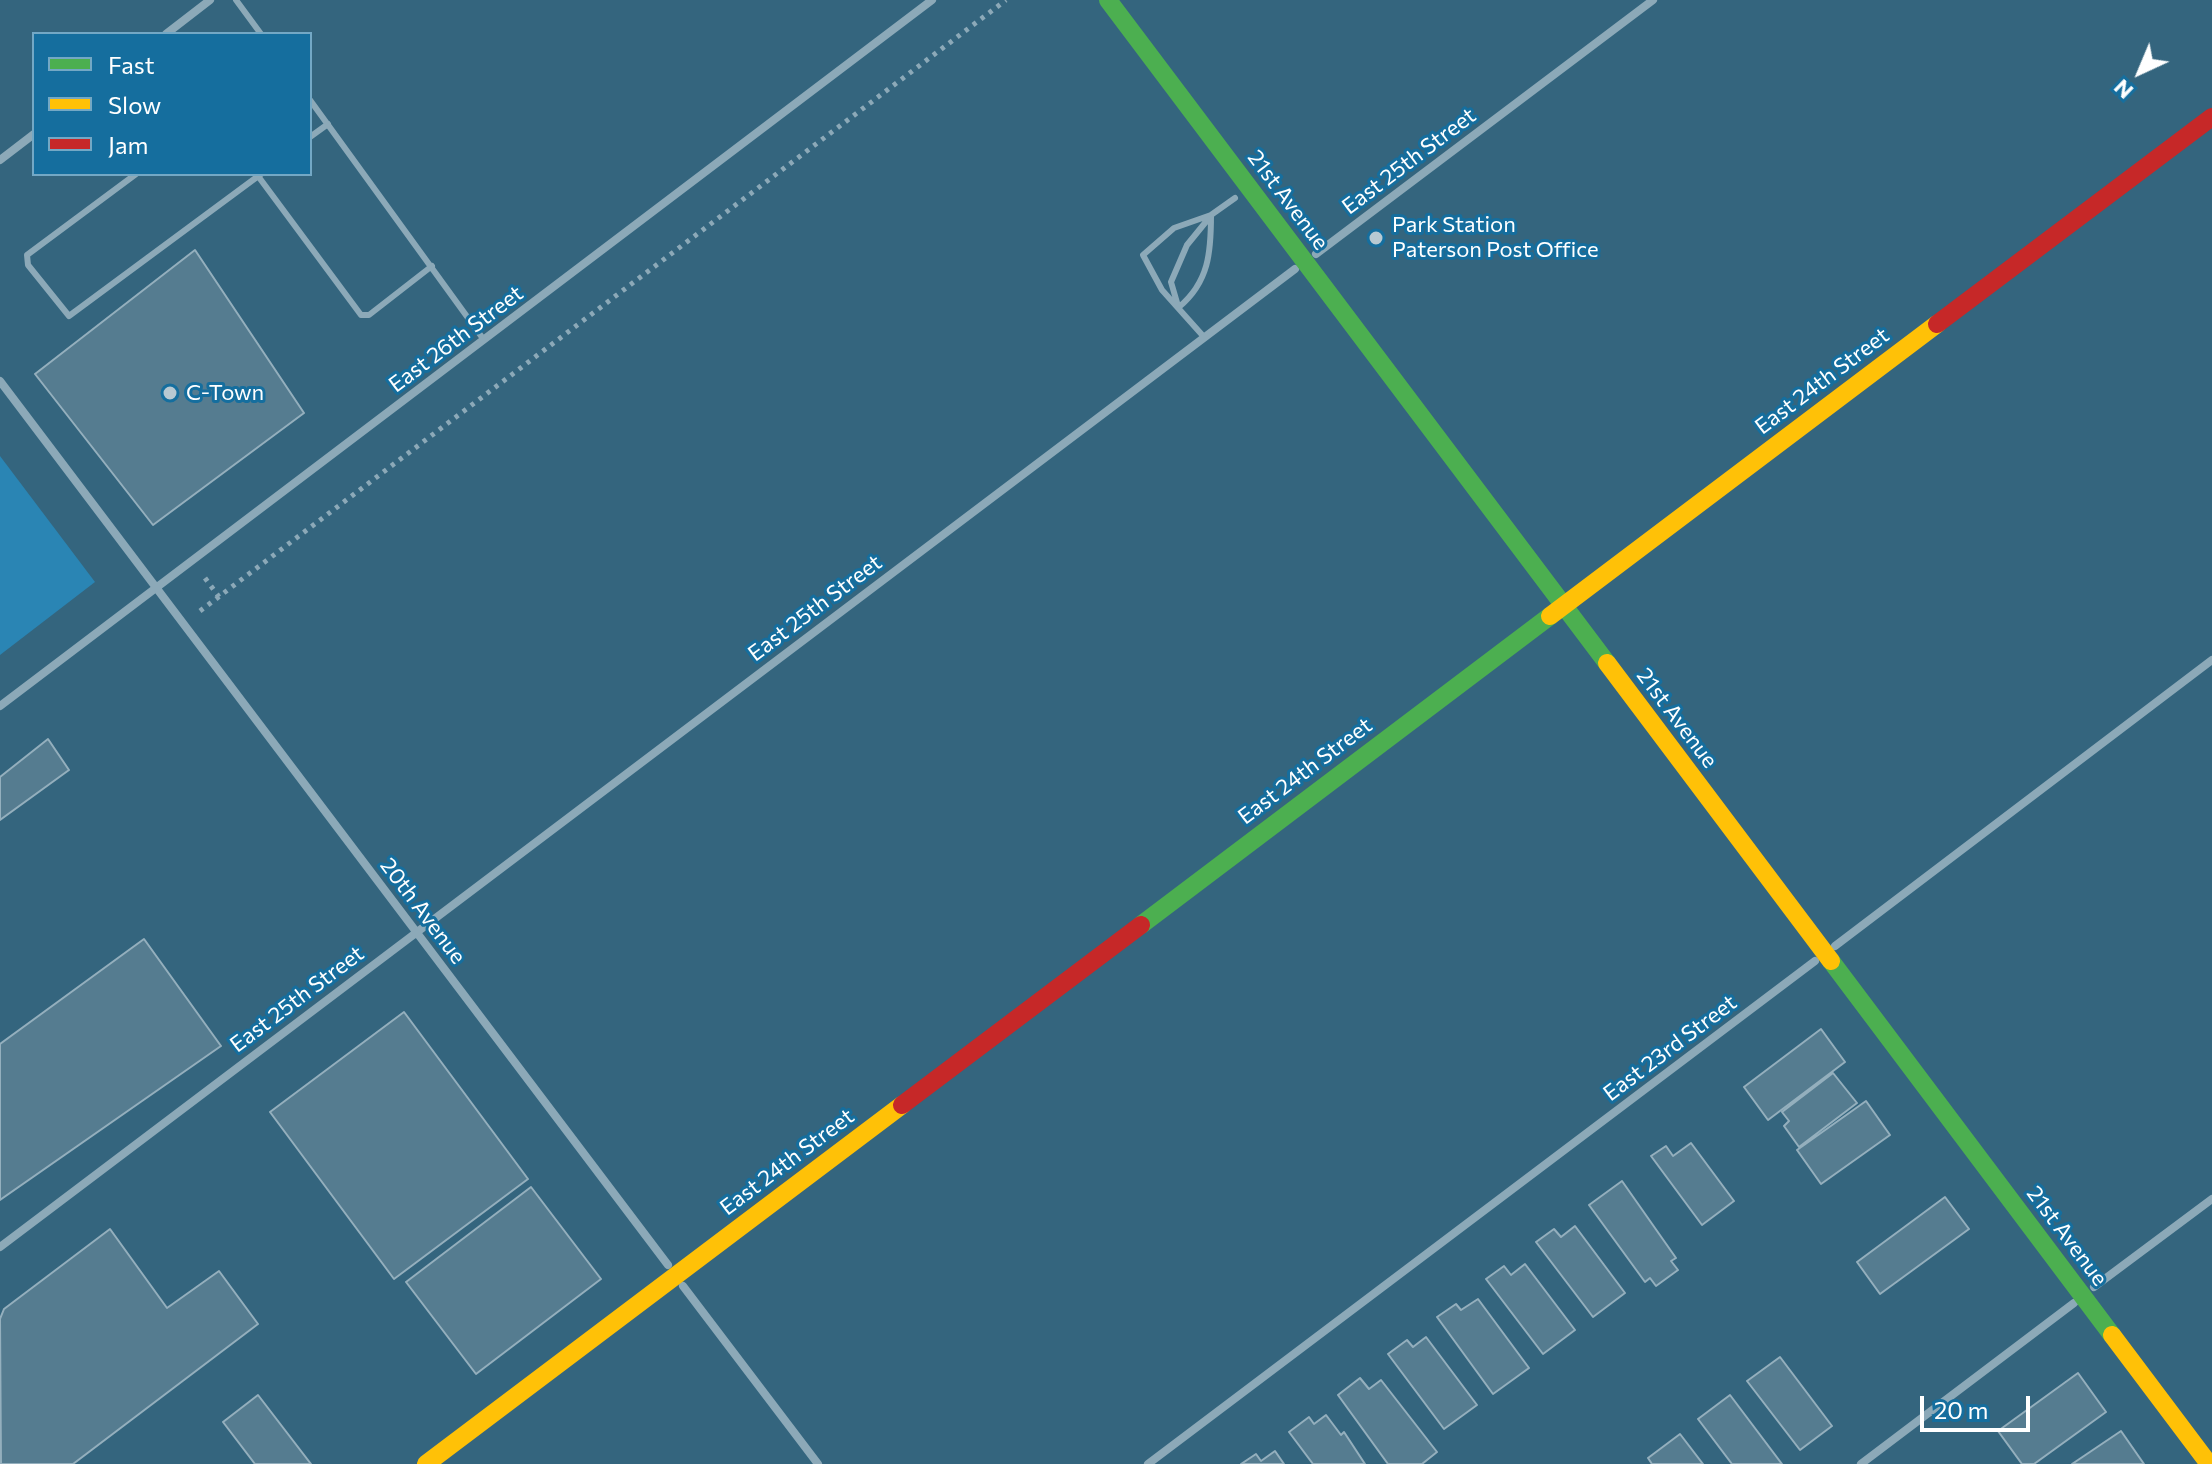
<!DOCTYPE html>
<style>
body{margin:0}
#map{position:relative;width:2212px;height:1464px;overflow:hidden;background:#34657e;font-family:Commissioner,sans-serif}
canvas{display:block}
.legend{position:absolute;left:32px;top:32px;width:280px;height:144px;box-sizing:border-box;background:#156e9e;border:2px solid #73a8c5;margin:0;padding:10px 14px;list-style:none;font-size:24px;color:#fff}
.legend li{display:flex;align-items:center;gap:16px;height:40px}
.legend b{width:40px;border:2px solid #73a8c5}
.north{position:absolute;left:2100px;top:32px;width:80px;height:80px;-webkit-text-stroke:6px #156e9e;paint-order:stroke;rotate:224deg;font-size:22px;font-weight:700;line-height:32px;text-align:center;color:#fff}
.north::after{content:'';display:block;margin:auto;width:28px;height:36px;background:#fff;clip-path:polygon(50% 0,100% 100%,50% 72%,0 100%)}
.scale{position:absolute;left:1920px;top:1396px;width:110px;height:36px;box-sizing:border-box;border:4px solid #fff;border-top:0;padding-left:10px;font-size:24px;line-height:28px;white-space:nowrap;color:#fff;-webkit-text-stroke:6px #156e9e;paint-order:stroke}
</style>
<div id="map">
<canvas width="2212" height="1464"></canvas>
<ul class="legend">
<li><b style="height:10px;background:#4caf50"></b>Fast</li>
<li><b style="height:10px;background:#ffc107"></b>Slow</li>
<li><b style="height:10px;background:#c62828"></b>Jam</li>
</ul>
<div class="north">N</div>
<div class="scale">20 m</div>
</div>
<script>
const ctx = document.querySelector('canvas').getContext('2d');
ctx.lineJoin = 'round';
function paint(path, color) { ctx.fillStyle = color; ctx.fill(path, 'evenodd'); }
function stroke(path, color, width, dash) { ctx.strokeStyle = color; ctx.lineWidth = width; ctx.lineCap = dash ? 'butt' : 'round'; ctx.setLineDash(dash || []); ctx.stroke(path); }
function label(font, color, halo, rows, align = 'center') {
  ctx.font = font + ' Commissioner,sans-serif'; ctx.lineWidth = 6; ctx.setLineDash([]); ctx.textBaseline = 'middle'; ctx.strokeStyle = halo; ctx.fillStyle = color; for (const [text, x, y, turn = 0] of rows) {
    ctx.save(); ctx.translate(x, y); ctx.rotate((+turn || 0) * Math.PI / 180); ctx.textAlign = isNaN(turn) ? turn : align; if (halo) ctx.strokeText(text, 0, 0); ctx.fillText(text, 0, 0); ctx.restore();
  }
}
const green = new Path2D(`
 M0 456 95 582 0 655Z`);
const building = new Path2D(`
 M195 250 304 413 153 525 35 374Z
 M48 739 69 770 0 820V777Z
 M144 939 221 1046 0 1200V1044Z
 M404 1012 528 1179 394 1279 270 1112Z
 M1821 1029 1845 1062 1768 1120 1744 1087Z
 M1833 1073 1857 1103 1799 1147 1784 1126 1789 1121 1782 1112Z
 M1866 1101 1890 1135 1821 1184 1797 1150Z
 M1691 1143 1734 1201 1702 1225 1651 1156 1666 1146 1673 1156Z
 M1622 1181 1676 1258 1671 1261 1678 1270 1656 1286 1650 1278 1645 1282 1589 1205Z
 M531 1187 601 1279 476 1374 406 1282Z
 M1945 1197 1969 1229 1880 1294 1857 1262Z
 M1575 1226 1625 1293 1593 1317 1536 1242 1554 1229 1561 1237Z
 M110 1229 167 1308 219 1271 258 1324 73 1464H1L0 1319 4 1309Z
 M1525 1264 1575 1330 1543 1354 1486 1279 1504 1266 1511 1275Z
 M1478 1299 1529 1368 1493 1394 1437 1317 1456 1304 1461 1310Z
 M1426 1337 1477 1405 1444 1429 1388 1354 1407 1340 1413 1347Z
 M1780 1357 1832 1426 1800 1450 1747 1381Z
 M2078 1373 2106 1412 2034 1464H2022L1998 1431Z
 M1360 1378 1369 1389 1381 1380 1437 1452 1422 1464H1388L1338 1395Z
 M258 1395 311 1464H255L223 1422Z
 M1730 1395 1782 1464H1732L1698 1419Z
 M1326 1415 1341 1435 1344 1432 1365 1464H1313L1289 1432 1309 1417 1314 1424Z
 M2121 1431 2144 1464H2072Z
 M1680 1434 1703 1464H1652L1648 1458Z
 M1275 1451 1284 1464H1241L1256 1454 1261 1461Z`);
const path = new Path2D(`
 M205 578 219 597
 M200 611 1006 0`);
const lane = new Path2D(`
 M236 0 261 34
 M310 100 484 340
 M310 137 328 124
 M136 174 27 255 28 265 69 316 261 174
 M258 176 361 315H369L432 266
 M1178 306 1171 282 1187 245 1209 218
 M1179 307C1209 282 1211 252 1211 215
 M1204 337 1162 290 1143 255 1174 228 1211 215 1235 198`);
const street = new Path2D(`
 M166 34 210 0
 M0 160 34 134
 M1316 254 1653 0
 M0 381 668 1265
 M0 706 932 0
 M1835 946 2212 660
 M0 1247 1295 269
 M683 1286 818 1464
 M2094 1287 2212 1199
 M1148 1464 1815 961
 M1861 1464 2074 1303`);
const fast = new Path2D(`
 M1108 0 1607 663
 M1141 925 1550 616
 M1831 961 2112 1335`);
const slow = new Path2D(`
 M1550 616 1937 324
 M1607 663 1831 961
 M2112 1335 2209 1464
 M426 1464 902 1105`);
const jam = new Path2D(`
 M1937 324 2212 117
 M902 1105 1141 925`);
const markers = [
 [1376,238,8,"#b8c9d2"],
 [170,393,8,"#b8c9d2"]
];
const streetNames = [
 ["East 25th Street",1409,161,-37],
 ["21st Avenue",1288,200,53],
 ["East 26th Street",456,339,-37],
 ["East 24th Street",1822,381,-37],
 ["East 25th Street",815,608,-37],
 ["21st Avenue",1677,718,53],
 ["East 24th Street",1305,771,-37],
 ["20th Avenue",423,911,53],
 ["East 25th Street",297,999,-37],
 ["East 23rd Street",1670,1048,-37],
 ["East 24th Street",787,1162,-37],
 ["21st Avenue",2067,1236,53]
];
const poiNames = [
 ["Park Station",1392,225],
 ["Paterson Post Office",1392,250],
 ["C-Town",186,393]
];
paint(green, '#2a85b4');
paint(building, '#557c90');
stroke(building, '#94afbd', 2);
stroke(path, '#8ca9b8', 5, [4, 6]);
stroke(lane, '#8ca9b8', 6);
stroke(street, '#8ca9b8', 8);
stroke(fast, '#4caf50', 18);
stroke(slow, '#ffc107', 18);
stroke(jam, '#c62828', 18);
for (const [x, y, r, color] of markers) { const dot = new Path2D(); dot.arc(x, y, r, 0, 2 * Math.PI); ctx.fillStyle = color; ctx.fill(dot); stroke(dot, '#156e9e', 3); }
label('22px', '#fff', '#156e9e', streetNames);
label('22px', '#fff', '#156e9e', poiNames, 'left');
</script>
